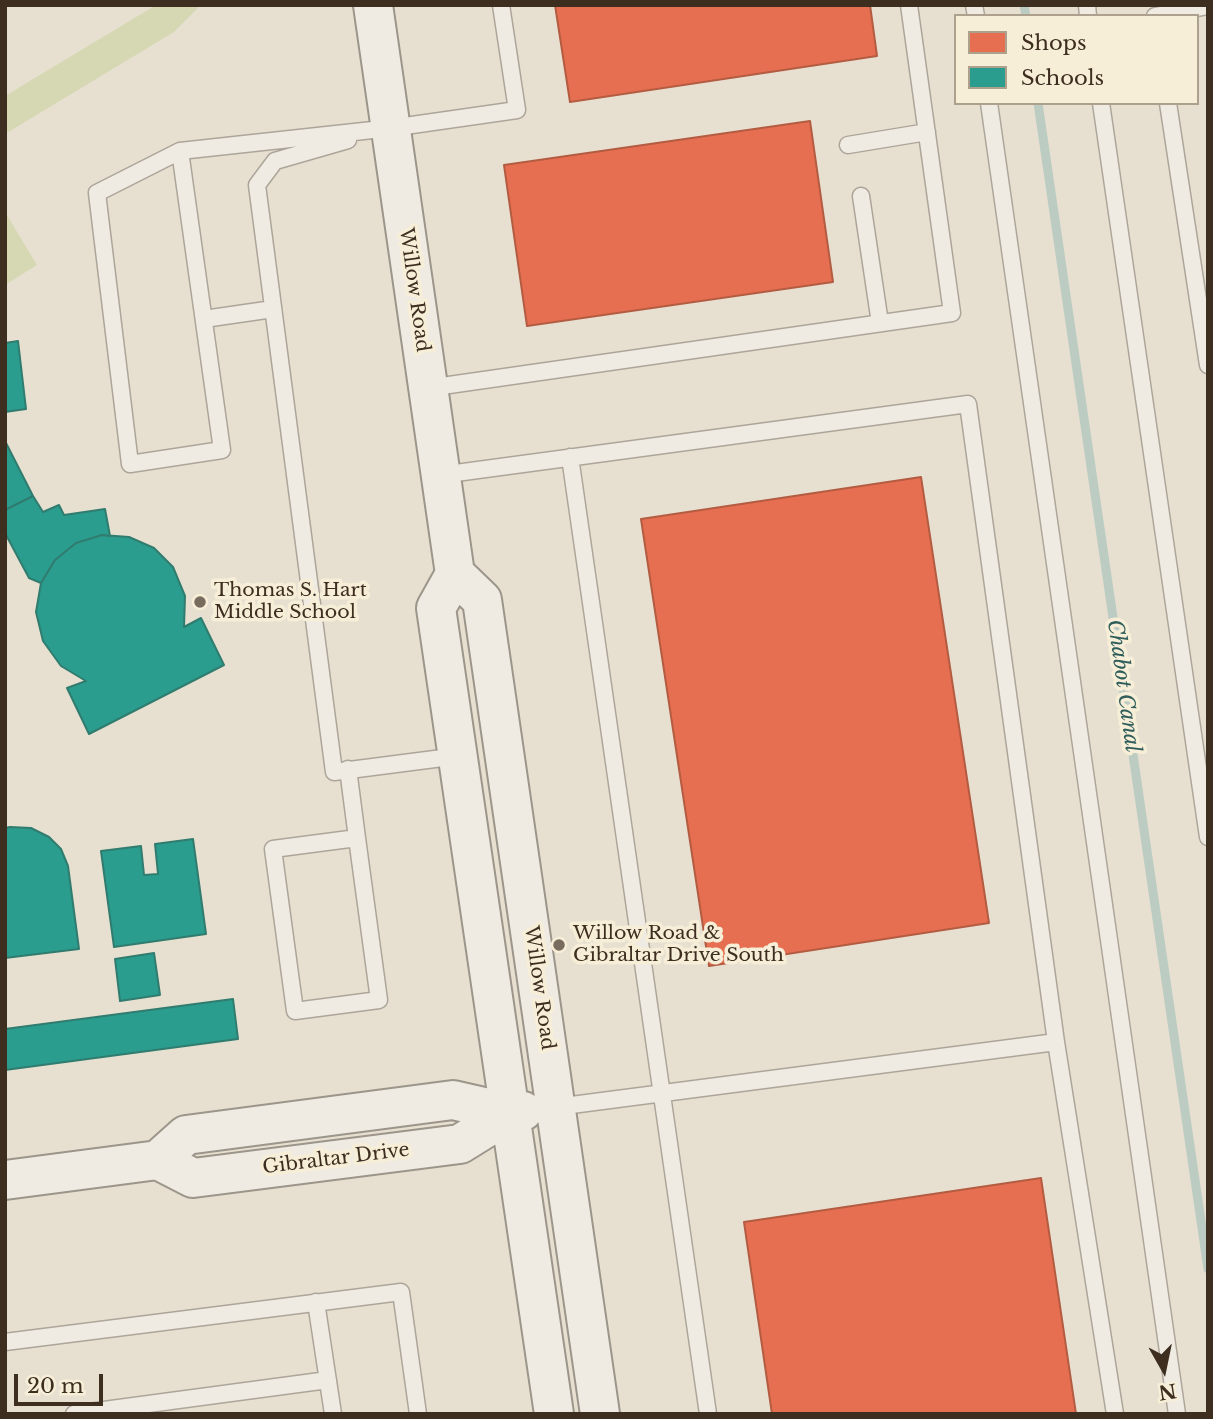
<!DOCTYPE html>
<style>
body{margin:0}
#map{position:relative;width:1213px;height:1419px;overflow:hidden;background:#e7e0d1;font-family:"Libre Baskerville",serif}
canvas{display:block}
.frame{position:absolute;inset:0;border:7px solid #3d2e20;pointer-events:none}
.legend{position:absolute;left:954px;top:14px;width:245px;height:91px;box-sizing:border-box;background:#f7eed8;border:2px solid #ada18e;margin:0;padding:9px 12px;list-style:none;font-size:21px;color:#3d2e20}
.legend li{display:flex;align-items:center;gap:14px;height:35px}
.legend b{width:35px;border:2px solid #ada18e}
.north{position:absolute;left:1129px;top:1335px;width:70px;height:70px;-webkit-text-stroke:5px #f7eed8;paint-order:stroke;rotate:171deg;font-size:19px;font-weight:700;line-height:28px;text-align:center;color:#3d2e20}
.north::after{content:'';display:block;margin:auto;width:24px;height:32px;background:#3d2e20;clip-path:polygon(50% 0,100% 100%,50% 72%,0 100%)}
.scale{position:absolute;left:14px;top:1374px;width:89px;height:32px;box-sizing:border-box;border:4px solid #3d2e20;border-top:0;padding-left:9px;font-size:21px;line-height:24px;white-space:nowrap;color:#3d2e20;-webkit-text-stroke:5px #f7eed8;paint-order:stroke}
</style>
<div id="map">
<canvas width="1213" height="1419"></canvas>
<div class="frame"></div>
<ul class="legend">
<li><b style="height:19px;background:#e76f51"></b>Shops</li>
<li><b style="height:19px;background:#2a9d8f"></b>Schools</li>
</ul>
<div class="north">N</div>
<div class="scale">20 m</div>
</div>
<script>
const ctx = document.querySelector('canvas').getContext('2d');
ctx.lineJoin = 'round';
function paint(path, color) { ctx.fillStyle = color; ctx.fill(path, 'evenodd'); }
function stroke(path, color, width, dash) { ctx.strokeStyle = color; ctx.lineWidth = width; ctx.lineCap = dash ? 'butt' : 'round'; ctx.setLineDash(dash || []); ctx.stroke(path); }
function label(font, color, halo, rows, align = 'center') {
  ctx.font = font + ' "Libre Baskerville",serif'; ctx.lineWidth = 7; ctx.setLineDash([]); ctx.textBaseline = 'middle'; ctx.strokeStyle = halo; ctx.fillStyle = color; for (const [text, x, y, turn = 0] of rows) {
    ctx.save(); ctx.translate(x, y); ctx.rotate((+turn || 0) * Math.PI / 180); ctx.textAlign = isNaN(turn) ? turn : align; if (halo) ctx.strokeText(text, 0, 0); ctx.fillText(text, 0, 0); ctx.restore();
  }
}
const green = new Path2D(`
 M156 5H201L174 32 5 134V96Z
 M5 212 37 265 5 285Z`);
const shops = new Path2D(`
 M555 5H870L877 56 570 102Z
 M810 121 833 282 527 326 504 165Z
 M921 477 989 923 709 966 641 519Z
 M1041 1178 1076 1414H772L744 1222Z`);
const schools = new Path2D(`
 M18 341 26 409 5 412V343Z
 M5 441 33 496 5 510Z
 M33 496 43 512 59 505 64 515 105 509 110 536 102 535 76 543 55 560 41 583 29 578 5 533V510Z
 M102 535 129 537 154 548 173 567 185 596 184 627 201 618 224 665 89 734 67 688 86 681 61 666 43 641 36 612 41 583 55 560 76 543Z
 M10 827 31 828 49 837 61 849 68 866 79 949 5 958V828Z
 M193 839 206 934 114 947 101 851 141 846 144 875 158 874 155 844Z
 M154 953 160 995 120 1001 115 959Z
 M233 999 238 1039 5 1070V1029Z`);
const stream = new Path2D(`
 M1024 5 1026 16
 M1038 103 1208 1269`);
const lane = new Path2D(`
 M974 5 976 16
 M1087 5 1088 16
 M1155 16 1208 6
 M989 103 1177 1414
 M1101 103 1208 837
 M1168 103 1208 365
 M348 140 275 161 257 185 334 772 458 756
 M848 145 927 132
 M180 151 222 450 130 464 97 193 180 151 391 128 517 110 501 5
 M861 196 880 323
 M204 319 273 309
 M428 388 952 313 909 5
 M570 457 708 1414
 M441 475 968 404 1056 1042 1115 1414
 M348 769 357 838 273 849 295 1011 379 1000 357 838
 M556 1107 1056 1042
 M316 1302 333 1414
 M5 1342 401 1292 418 1414
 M74 1414 328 1380`);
const secondary = new Path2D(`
 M373 5 455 574 436 608 554 1414
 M455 574 482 600 600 1414
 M158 1160 186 1135 453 1100 510 1113 523 1111
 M5 1180 158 1160 193 1178 460 1144 510 1113`);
const markers = [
 [200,602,7,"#786c5e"],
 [559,945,7,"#786c5e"]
];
const streetNames = [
 ["Willow Road",414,290,82],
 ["Willow Road",539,988,82],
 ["Gibraltar Drive",336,1159,-7]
];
const poiNames = [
 ["Thomas S. Hart",214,591],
 ["Middle School",214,613],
 ["Willow Road &",573,934],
 ["Gibraltar Drive South",573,956]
];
const waterNames = [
 ["Chabot Canal",1123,686,82]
];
paint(green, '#d6d7b3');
paint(shops, '#e76f51');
stroke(shops, '#b45c42', 2);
paint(schools, '#2a9d8f');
stroke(schools, '#307c6e', 2);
stroke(stream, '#bcccc2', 9);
stroke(lane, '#ada599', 19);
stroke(secondary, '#9c958a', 42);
stroke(lane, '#efebe3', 16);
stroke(secondary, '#efebe3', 38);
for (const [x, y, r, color] of markers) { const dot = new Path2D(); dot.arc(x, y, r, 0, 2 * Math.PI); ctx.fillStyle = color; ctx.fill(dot); stroke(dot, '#f7eed8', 2.5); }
label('19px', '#3d2e20', '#f7eed8', streetNames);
label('19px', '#3d2e20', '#f7eed8', poiNames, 'left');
label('italic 21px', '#2f5d5a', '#f7eed8', waterNames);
</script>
